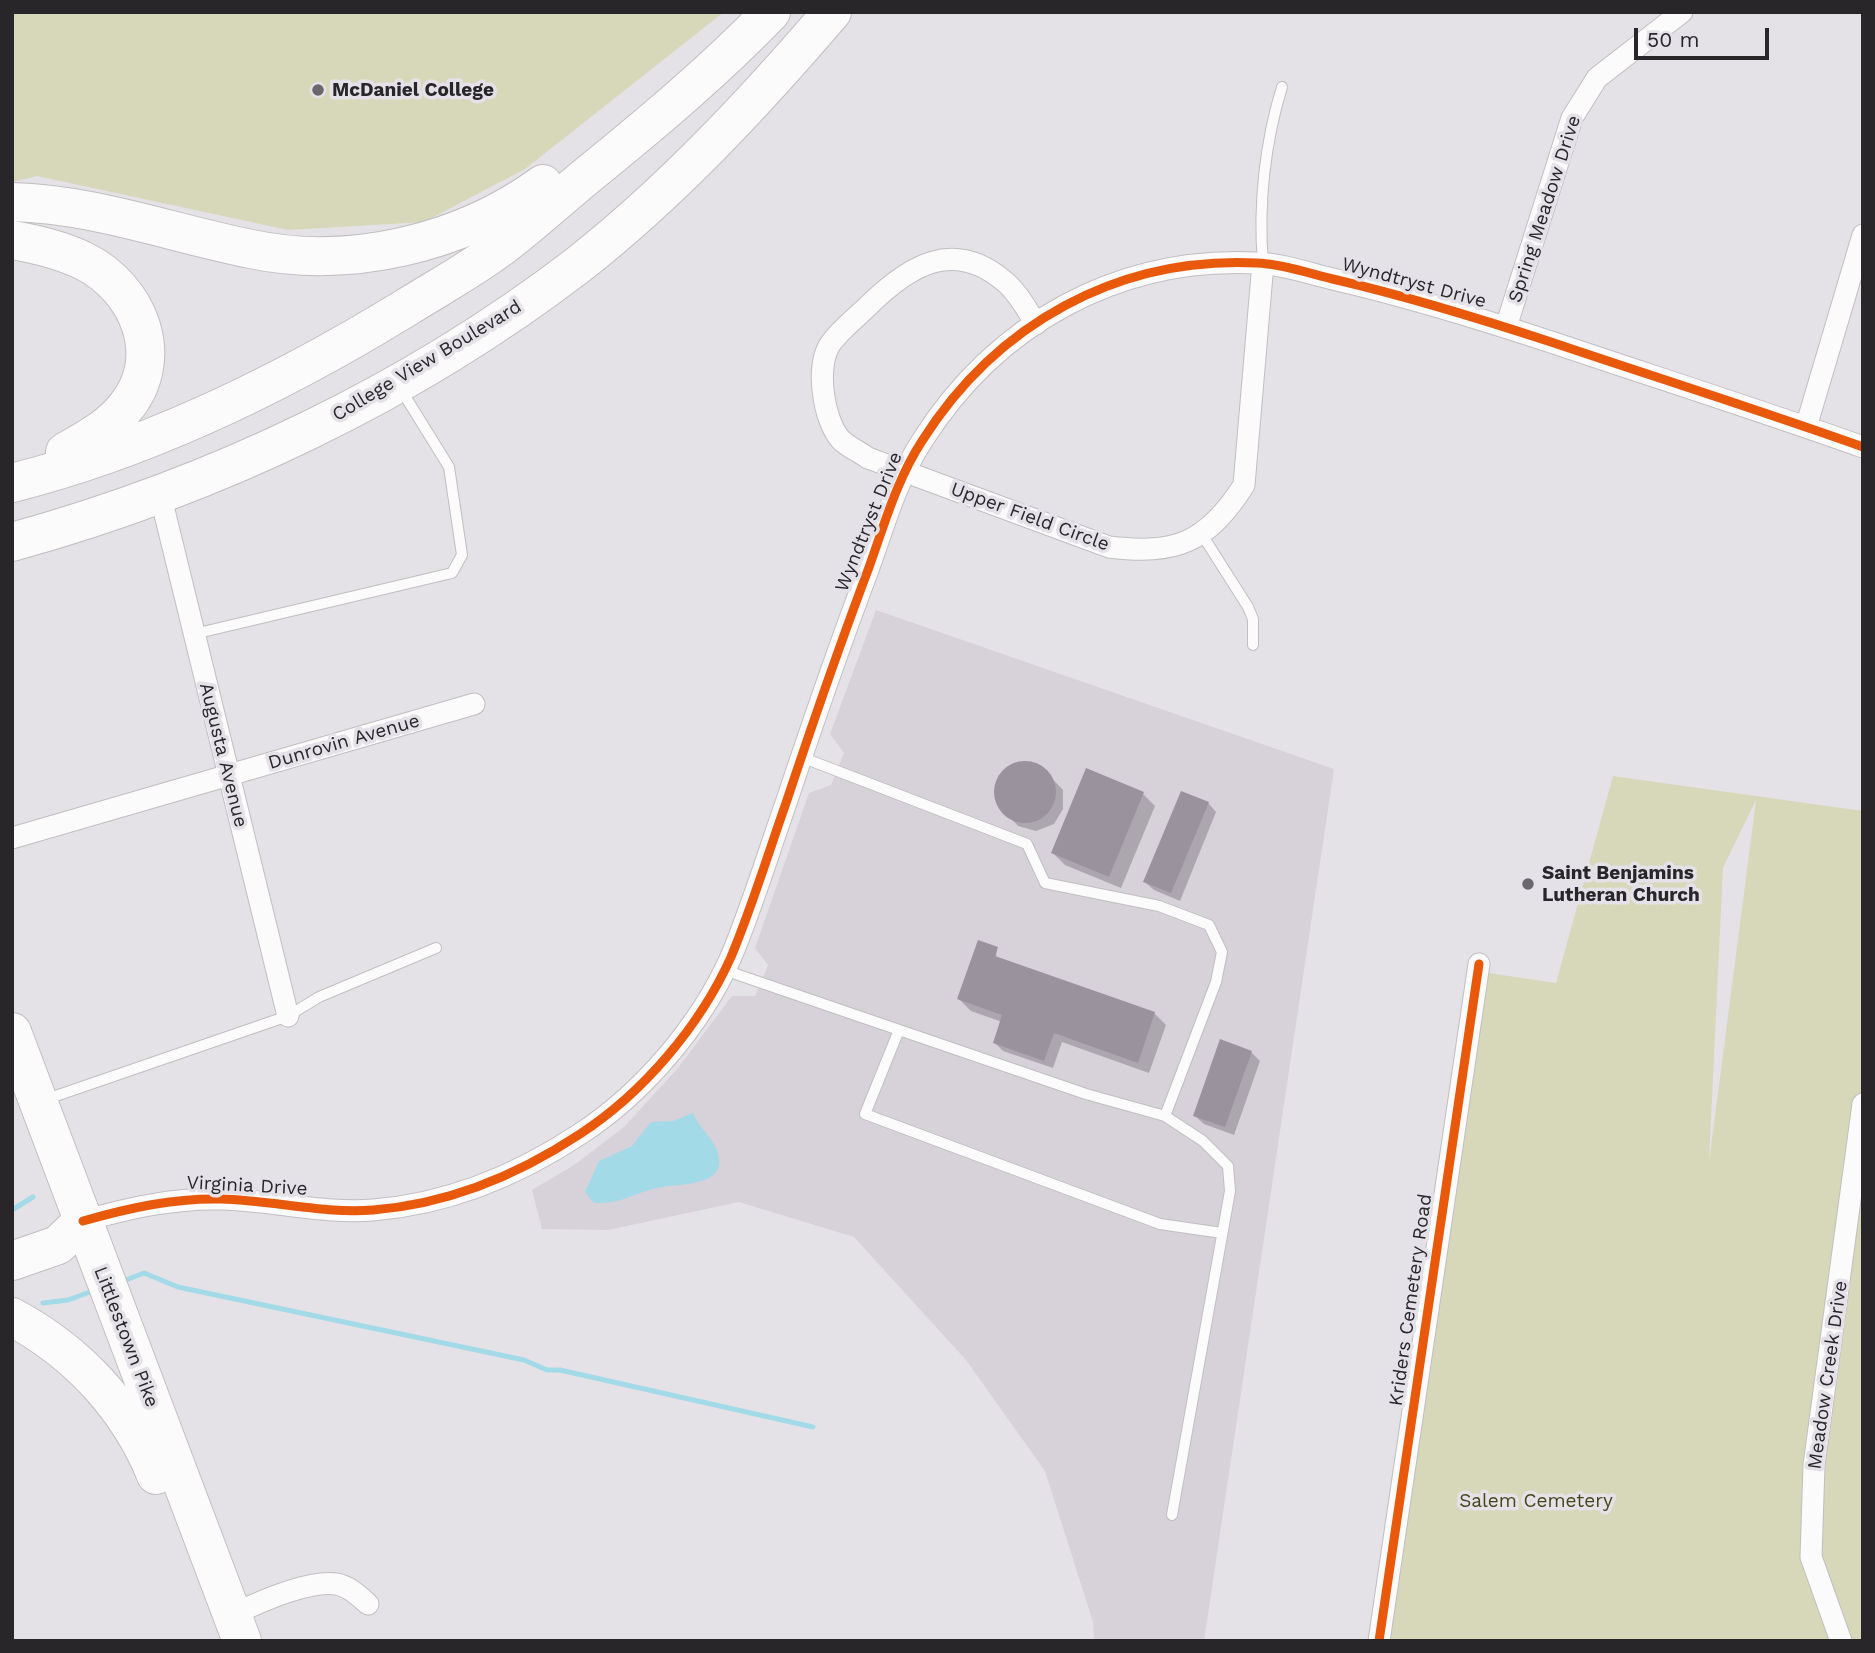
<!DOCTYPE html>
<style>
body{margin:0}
#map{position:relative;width:1875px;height:1653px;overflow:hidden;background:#e5e2e7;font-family:"Work Sans",sans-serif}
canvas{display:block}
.frame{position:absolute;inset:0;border:14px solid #282629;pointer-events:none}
.scale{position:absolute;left:1634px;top:28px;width:135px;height:32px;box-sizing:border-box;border:4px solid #282629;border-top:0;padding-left:9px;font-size:21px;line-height:24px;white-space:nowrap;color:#282629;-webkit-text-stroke:5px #e5e1e8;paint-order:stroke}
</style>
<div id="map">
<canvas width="1875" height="1653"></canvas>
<div class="frame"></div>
<div class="scale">50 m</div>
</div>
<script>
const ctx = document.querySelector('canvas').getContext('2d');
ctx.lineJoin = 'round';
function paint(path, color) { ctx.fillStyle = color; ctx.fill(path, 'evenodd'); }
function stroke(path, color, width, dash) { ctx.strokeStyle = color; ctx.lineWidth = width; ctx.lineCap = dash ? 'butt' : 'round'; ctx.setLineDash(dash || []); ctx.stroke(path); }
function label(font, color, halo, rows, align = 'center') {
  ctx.font = font + ' "Work Sans",sans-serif'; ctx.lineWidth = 7; ctx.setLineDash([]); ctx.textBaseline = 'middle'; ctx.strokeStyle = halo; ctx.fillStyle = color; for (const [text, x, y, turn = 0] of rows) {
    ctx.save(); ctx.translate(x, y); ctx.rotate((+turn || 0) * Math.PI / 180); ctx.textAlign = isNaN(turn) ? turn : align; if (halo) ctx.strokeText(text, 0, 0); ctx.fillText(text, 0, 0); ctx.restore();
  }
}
const built = new Path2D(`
 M876 610 1334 769 1204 1641H1094L1093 1622 1045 1471 966 1360 854 1237 739 1202 608 1230 542 1229 532 1190 574 1165 624 1127 678 1068 732 996H755L768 965 755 948 809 793 831 785 844 753 830 734Z`);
const green = new Path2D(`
 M12 12H724L525 169 424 222 288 230 37 176 12 182Z
 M1613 776 1863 811V1641H1387L1482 972 1556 983ZM1756 800 1709 1162 1723 868Z`);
const water = new Path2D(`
 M693 1113C700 1131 717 1140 719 1159 723 1186 678 1184 662 1187 635 1192 624 1204 594 1203L585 1192 599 1161 632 1146 651 1122 673 1121Z`);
const shadow = new Path2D(`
 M1023 762 1041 767 1063 790V809L1054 824 1036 831 1018 826 997 803 996 784 1006 769Z
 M1143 794 1155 806 1121 888 1065 865 1053 853Z
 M1208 803 1216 812 1180 901 1154 890 1145 882Z
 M997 949 996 958 1154 1013 1166 1025 1149 1073 1062 1042 1053 1068 1003 1051 995 1043 1002 1022 971 1011 959 999Z
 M1251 1052 1260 1061 1234 1135 1204 1124 1195 1116Z`);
const stream = new Path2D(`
 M12 1210 33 1197
 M126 1280 144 1273 178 1287 524 1360 547 1370H560L813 1427
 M43 1303 68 1300 90 1292`);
const building = new Path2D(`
 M994 792a31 31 0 1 1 62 0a31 31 0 1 1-62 0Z
 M1086 768 1144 792 1109 877 1051 853Z
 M1181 791 1209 802 1171 893 1143 882Z
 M978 940 998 947 995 956 1155 1012 1138 1063 1054 1033 1044 1061 993 1043 1002 1015 957 999Z
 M1220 1039 1252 1051 1225 1127 1193 1116Z`);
const lane = new Path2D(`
 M1263 263C1258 205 1265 142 1282 87
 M1201 533 1248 607 1253 619V645
 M194 634 452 573 462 555 449 467 400 388
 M724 970 1086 1094 1165 1116 1216 982 1222 952 1209 925 1159 906 1045 883 1027 844 801 757
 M899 1030 865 1114 1160 1224 1222 1233
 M44 1100 288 1016 319 997 436 948
 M1165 1116 1203 1141 1228 1166 1230 1191 1172 1515`);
const street = new Path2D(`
 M1036 324C1027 310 1017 291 1004 281 953 238 909 266 869 305 857 317 841 329 831 343 815 365 823 420 841 440 848 447 860 452 868 458L1109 547C1176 555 1207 543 1244 485L1263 263
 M1506 327 1572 118 1597 78 1682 12
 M1806 427 1863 235
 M160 494 288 1016
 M12 838 474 704
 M83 1221C129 1208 173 1198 221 1199 271 1200 323 1214 373 1210 448 1204 518 1175 580 1134 643 1093 700 1026 731 957 752 907 768 854 786 803 812 725 839 647 868 570 884 526 896 481 922 441 996 324 1118 256 1257 263 1283 264 1311 274 1337 280 1410 297 1481 319 1551 342 1655 377 1759 410 1863 447
 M232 1615C257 1603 308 1580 336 1584 349 1586 359 1596 368 1604
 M1379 1641 1479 964
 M1841 1641 1811 1557 1814 1465 1863 1104`);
const highway = new Path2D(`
 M12 202C94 204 171 233 251 249 350 270 462 243 543 184
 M12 240C36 244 63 251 84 261 139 289 167 357 125 408 109 428 86 440 65 452
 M12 483C151 448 285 382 407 307 439 287 474 268 504 245 534 222 561 197 589 174 652 123 715 70 771 12
 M12 542C215 486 411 393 578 265 671 192 755 102 832 12
 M12 1032 242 1641
 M12 1261 58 1245 83 1221
 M12 1317C77 1352 128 1406 156 1475`);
const cycleway = new Path2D(`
 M83 1221C129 1208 173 1198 221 1199 271 1200 323 1214 373 1210 448 1204 518 1175 580 1134 643 1093 700 1026 731 957 752 907 768 854 786 803 812 725 839 647 868 570 884 526 896 481 922 441 996 324 1118 256 1257 263 1283 264 1311 274 1337 280 1410 297 1481 319 1551 342 1655 377 1759 410 1863 447
 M1379 1641 1479 964`);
const markers = [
 [318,90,7,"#6a686c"],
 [1528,884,7,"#6a686c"]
];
const poiNames = [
 ["McDaniel College",332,90],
 ["Saint Benjamins",1542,873],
 ["Lutheran Church",1542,895]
];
const streetNames = [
 ["Spring Meadow Drive",1545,209,-72],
 ["Wyndtryst Drive",1414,283,15],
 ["College View Boulevard",427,361,-31],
 ["Upper Field Circle",1030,517,20],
 ["Wyndtryst Drive",869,522,-68],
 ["Dunrovin Avenue",344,742,-16],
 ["Augusta Avenue",223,755,76],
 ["Virginia Drive",247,1186,3],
 ["Kriders Cemetery Road",1411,1300,-82],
 ["Littlestown Pike",126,1337,69],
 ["Meadow Creek Drive",1828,1375,-82]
];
const parkNames = [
 ["Salem Cemetery",1536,1501]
];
paint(built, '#d7d1da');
paint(green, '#d7d8ba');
paint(water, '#a2dae8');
paint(shadow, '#0003');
stroke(stream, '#a2dae8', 5);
paint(building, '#9a929d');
stroke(lane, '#c0bec1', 12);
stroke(street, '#c0bec1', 23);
stroke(highway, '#c0bec1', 40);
stroke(lane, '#fbfbfb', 10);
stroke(street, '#fbfbfb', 21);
stroke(highway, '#fbfbfb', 38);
stroke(cycleway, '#e8590c', 9);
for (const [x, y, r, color] of markers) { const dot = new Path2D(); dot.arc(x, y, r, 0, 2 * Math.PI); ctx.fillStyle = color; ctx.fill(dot); stroke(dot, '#e5e1e8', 2.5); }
label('bold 19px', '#282629', '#e5e1e8', poiNames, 'left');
label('19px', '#282629', '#e5e1e8', streetNames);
label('19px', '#454718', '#e5e1e8', parkNames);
</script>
